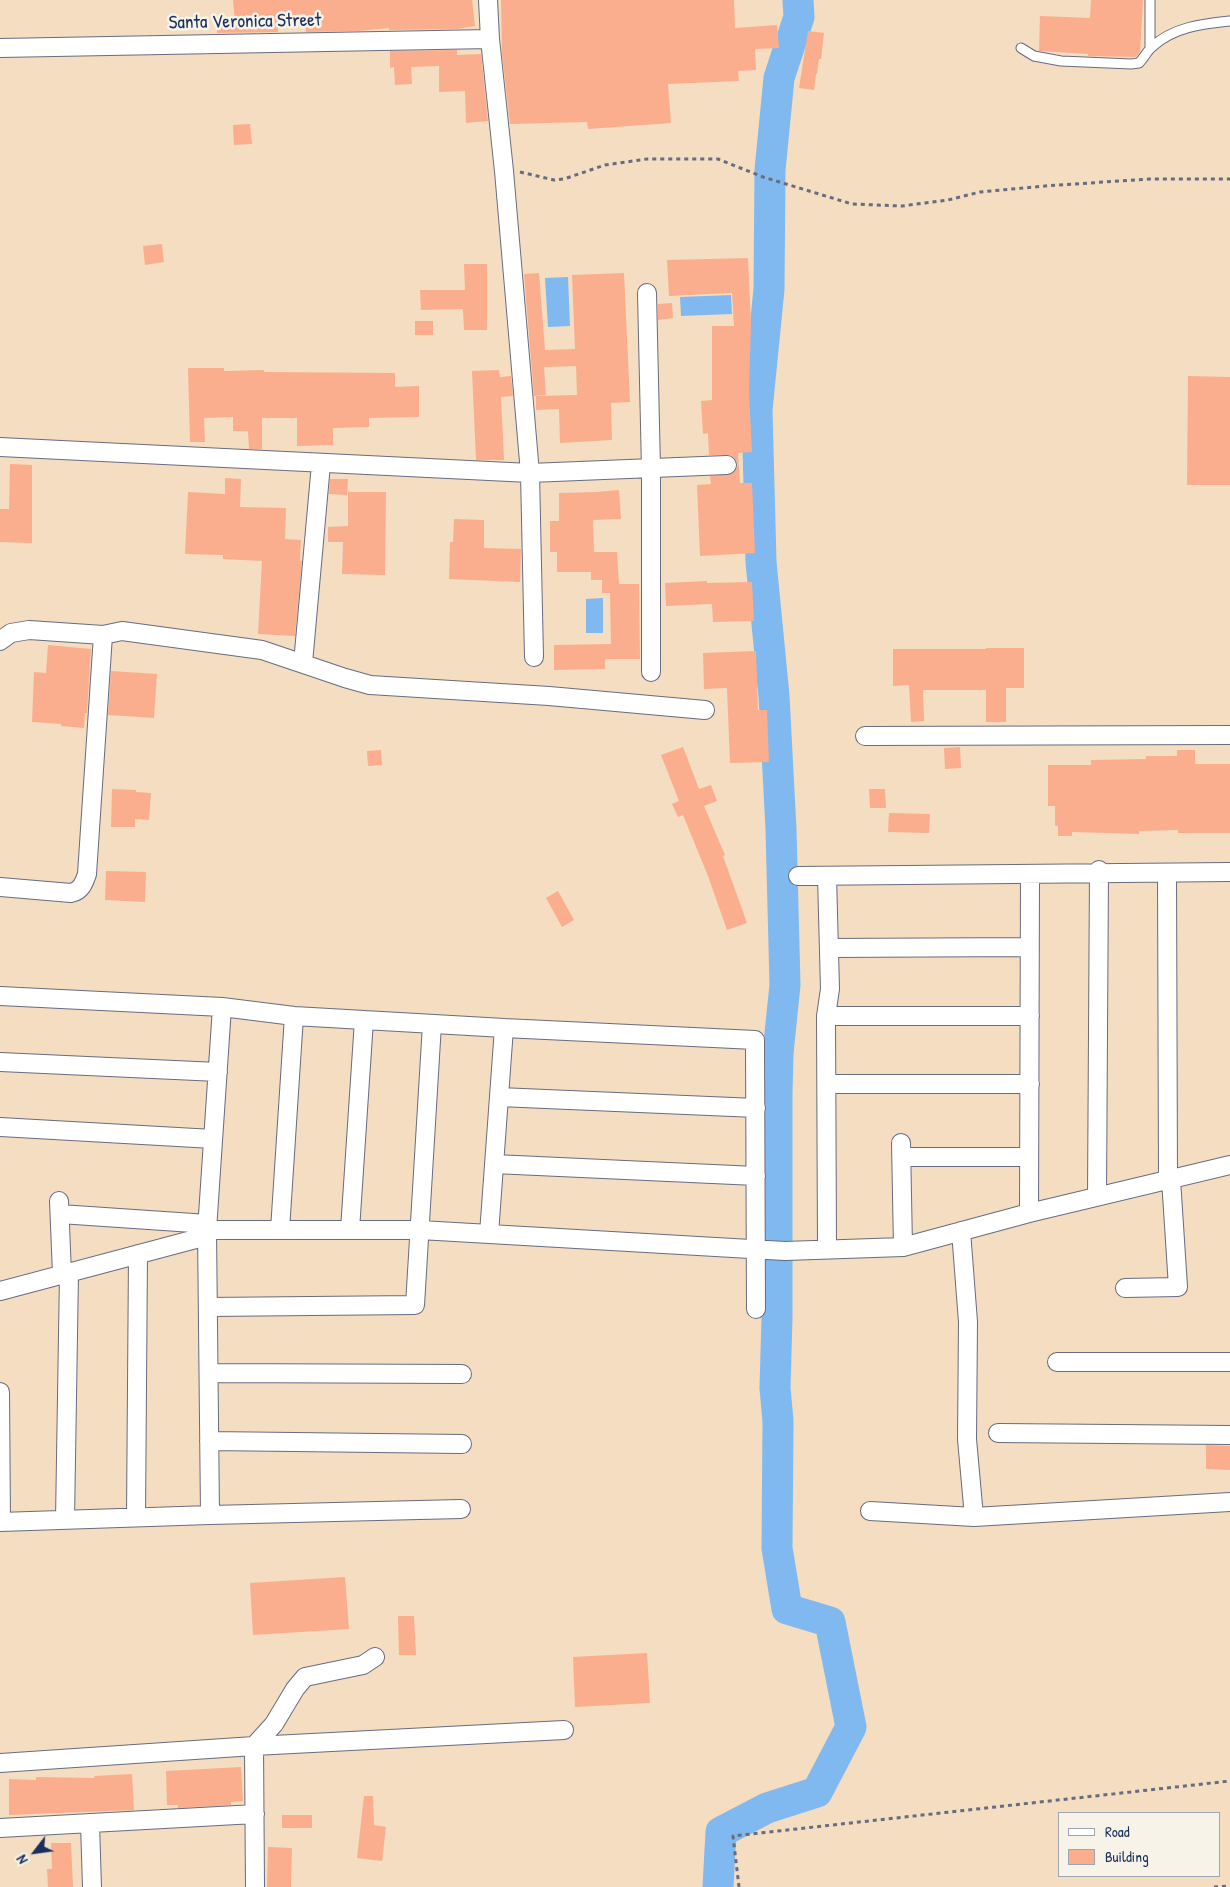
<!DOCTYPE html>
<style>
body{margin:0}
#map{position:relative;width:1230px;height:1887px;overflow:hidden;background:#f4ddc0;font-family:"Patrick Hand",sans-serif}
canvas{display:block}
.legend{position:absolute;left:1058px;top:1812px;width:162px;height:65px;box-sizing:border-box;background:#f7f3e8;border:1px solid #9fa5b1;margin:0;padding:6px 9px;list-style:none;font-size:15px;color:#1b2f5e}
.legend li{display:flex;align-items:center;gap:10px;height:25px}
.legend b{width:25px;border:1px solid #9fa5b1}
.north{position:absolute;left:10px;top:1827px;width:50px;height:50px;-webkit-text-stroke:4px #f7f3e8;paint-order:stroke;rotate:240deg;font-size:14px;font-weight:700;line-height:20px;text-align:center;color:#1b2f5e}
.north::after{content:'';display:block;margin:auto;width:18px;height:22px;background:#1b2f5e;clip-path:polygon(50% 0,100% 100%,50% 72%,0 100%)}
</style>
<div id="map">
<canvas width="1230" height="1887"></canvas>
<ul class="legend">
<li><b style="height:6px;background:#fff"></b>Road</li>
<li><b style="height:14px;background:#faae8e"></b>Building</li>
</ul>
<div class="north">N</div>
</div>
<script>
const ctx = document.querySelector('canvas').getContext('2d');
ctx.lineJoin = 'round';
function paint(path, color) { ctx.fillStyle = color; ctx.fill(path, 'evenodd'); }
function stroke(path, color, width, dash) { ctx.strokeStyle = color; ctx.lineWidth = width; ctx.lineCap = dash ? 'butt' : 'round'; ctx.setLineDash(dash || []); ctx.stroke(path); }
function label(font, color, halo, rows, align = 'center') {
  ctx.font = font + ' "Patrick Hand",sans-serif'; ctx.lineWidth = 5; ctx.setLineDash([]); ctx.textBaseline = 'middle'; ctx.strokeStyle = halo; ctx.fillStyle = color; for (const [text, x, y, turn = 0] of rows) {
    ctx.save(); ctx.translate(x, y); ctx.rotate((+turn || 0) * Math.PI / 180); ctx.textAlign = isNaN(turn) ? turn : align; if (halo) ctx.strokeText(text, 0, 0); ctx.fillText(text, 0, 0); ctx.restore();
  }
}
const water = new Path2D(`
 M568 277 570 326 548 327 545 278Z
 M731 295 732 314 681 316 680 297Z
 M603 598V633H586V599Z`);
const river = new Path2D(`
 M718 1887 721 1832 767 1808 817 1792 851 1727 830 1622 787 1609 777 1548 778 1421 775 1388 777 1318V1093L778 1053 785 985 781 829 774 696 761 562 757 410 769 289 770 170 779 78 799 17 798 0`);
const building = new Path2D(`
 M233 0H472L475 26 456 29 389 30V28L358 31 306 32 305 14 277 17 278 32 217 33V21H235Z
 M501 0H734L735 28 777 25 779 48 755 49 756 70 738 71 739 81 668 84 671 123 588 129 587 122 510 124 502 54Z
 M1091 0H1143L1140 52 1136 57 1088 56V54L1039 51 1040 16 1090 18Z
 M808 31 824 33 821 59H819L817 74H816L814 90 799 88Z
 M457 50V55L481 54 488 121 466 123 465 91 439 92V66L411 67 412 84 395 85 394 67 390 68V51Z
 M250 124 252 144 234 145 233 125Z
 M162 244 164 262 145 265 143 246Z
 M748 258 751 324 749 392 752 452 738 453 740 483H752L755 553 700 556 697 485 711 484 710 476 732 474 736 470 738 465 736 460 731 455H709L708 433 703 434 701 401 712 400V326H734L732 293 669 296 667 260Z
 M464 264H487V330H464L463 309 421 310 420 290H465Z
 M539 273 545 350 575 349 572 275 624 273 630 402 611 403 612 440 560 443 559 409 536 410V396L577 395 576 366 544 367 546 395 534 396 524 274Z
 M672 303 673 318 658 320V304Z
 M415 321H433V335H415Z
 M188 368H224V371L264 370V372L395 373V387L419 386V417L369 418V427L333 428V445L297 446V418H262V449H249L248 431H233V417L204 418 205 442H190Z
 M499 370 500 377 511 376 513 396 501 397 504 460H476L472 371Z
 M1188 376 1230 377V485H1187Z
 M10 464 32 465V543L0 542V509H9Z
 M225 478 241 479 240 507 286 508 285 539 301 540 300 561H302L295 636 258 634 262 561 223 559V555L185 554 188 492 225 494Z
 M330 479H348L347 495 329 494Z
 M619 490 621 519 593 520 594 552H617L619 584H639L640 659H605V669L554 670V645L611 644 610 593H602V580H591V572H557V552H550V521H559V493L596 492Z
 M348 492H386L385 575 342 574 343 542H328V527L348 526Z
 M454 519 484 520V548L521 549 520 582 449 579 450 542H453Z
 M707 581V583L752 582 754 621 713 622 712 604 666 606 665 583Z
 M48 645 91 649 87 713H85L84 728 61 726V724L32 722 34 672 46 673Z
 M986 648H1024V688H1006V722H986V690H923L924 721 911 722 909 685 893 686V649H986Z
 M756 651 758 710H767L769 762 730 763 727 688 704 689 703 653Z
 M111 671 157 674 154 718 108 715Z
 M683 747 699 789 711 785 717 801 704 806 725 855 723 856 747 923 727 930 708 876 683 815 678 817 672 804 679 801 661 755Z
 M960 747 961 768 945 769 944 748Z
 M381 750 382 765 368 766 367 751Z
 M1177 750H1195V764H1230V833H1178V830L1139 831V834L1072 832V836H1058V826H1055V806H1048V765H1091V760L1146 759V756H1177Z
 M112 789 136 790V792L151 793 149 820 135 819V827H111Z
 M869 789H885L886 808H870Z
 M889 813 930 814 929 833 888 832Z
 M106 871 146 872 145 902 105 900Z
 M558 891 574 920 562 927 546 898Z
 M1206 1445 1230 1446V1470L1206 1469Z
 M345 1577 349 1629 253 1635 250 1583Z
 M398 1616H414L416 1655H399Z
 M647 1653 650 1703 575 1707 573 1657Z
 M241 1767 243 1801 231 1802V1805L178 1808V1805H167L166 1771Z
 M132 1774 134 1810 9 1815V1779L36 1780V1777L95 1778 94 1776Z
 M364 1796H373L374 1825 386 1827 382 1861 357 1858Z
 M282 1815H312V1828H282Z
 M51 1843H71L73 1887H48L47 1869H52Z
 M268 1847 292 1848 291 1887H267Z`);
const path = new Path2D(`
 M520 172 554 180 564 179 605 165 647 159H718L763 177 852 204 902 206 948 200 980 192 1045 186 1149 179H1230
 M739 1887 733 1836 1230 1781
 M1214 1887 1230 1886`);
const service = new Path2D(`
 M1021 48 1034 56 1061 61 1131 64 1139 63C1144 58 1147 51 1152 47 1173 27 1202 24 1230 21
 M1150 49V0`);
const minor = new Path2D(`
 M488 0 490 39 504 171 530 473 534 657
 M0 48 490 39
 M647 293 651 469V672
 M0 447 530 473 727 465
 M103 635 122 631 262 650 345 678 370 685 549 696 705 710
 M0 641 11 633 29 630 103 635 87 874C84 883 81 891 71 893L0 887
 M303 663 321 464
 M865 736 1230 735
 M1167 873 1168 1180
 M798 876 1230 872
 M827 876 830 989 826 1016 827 1248
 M829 948 1030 947
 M0 996 222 1007 294 1016 504 1028 755 1040 756 1309
 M826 1016H1030
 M0 1062 218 1072
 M827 1084H1030
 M499 1097 756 1108
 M0 1127 213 1139
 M901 1143 903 1247
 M902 1157H1029
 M494 1164 756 1176
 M1097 1196 1099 870
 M59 1201 62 1274
 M1029 1213 1030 875
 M60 1214 208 1224
 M207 1230H420L785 1251 903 1247 1029 1213 1230 1165
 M280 1230 294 1016
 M350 1230 364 1020
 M961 1231 968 1322 967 1439 974 1517
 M489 1234 504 1028
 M1125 1288 1178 1287 1171 1179
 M0 1291 207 1236
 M208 1307 415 1305 432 1024
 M1057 1362H1230
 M209 1373 462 1374
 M0 1392 1 1522
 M998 1433 1230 1435
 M209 1441 462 1444
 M870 1511 974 1517 1230 1502
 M210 1515 207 1230 222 1007
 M136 1517 138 1254
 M65 1520 69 1273
 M0 1522 210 1515 461 1509
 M0 1763 254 1746 274 1724 295 1689 305 1677 363 1665 375 1657
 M90 1823 92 1887
 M0 1828 255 1814
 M255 1887 254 1746 564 1730`);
const streetNames = [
 ["Santa Veronica Street",245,22,-1]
];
paint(water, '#7fb9f0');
stroke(river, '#7fb9f0', 31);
paint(building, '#faae8e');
stroke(service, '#676c80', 11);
stroke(minor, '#676c80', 20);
stroke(path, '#676c80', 3, [4, 4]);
stroke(service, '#fff', 9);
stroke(minor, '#fff', 18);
label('19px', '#1b2f5e', '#f7f3e8', streetNames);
</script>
